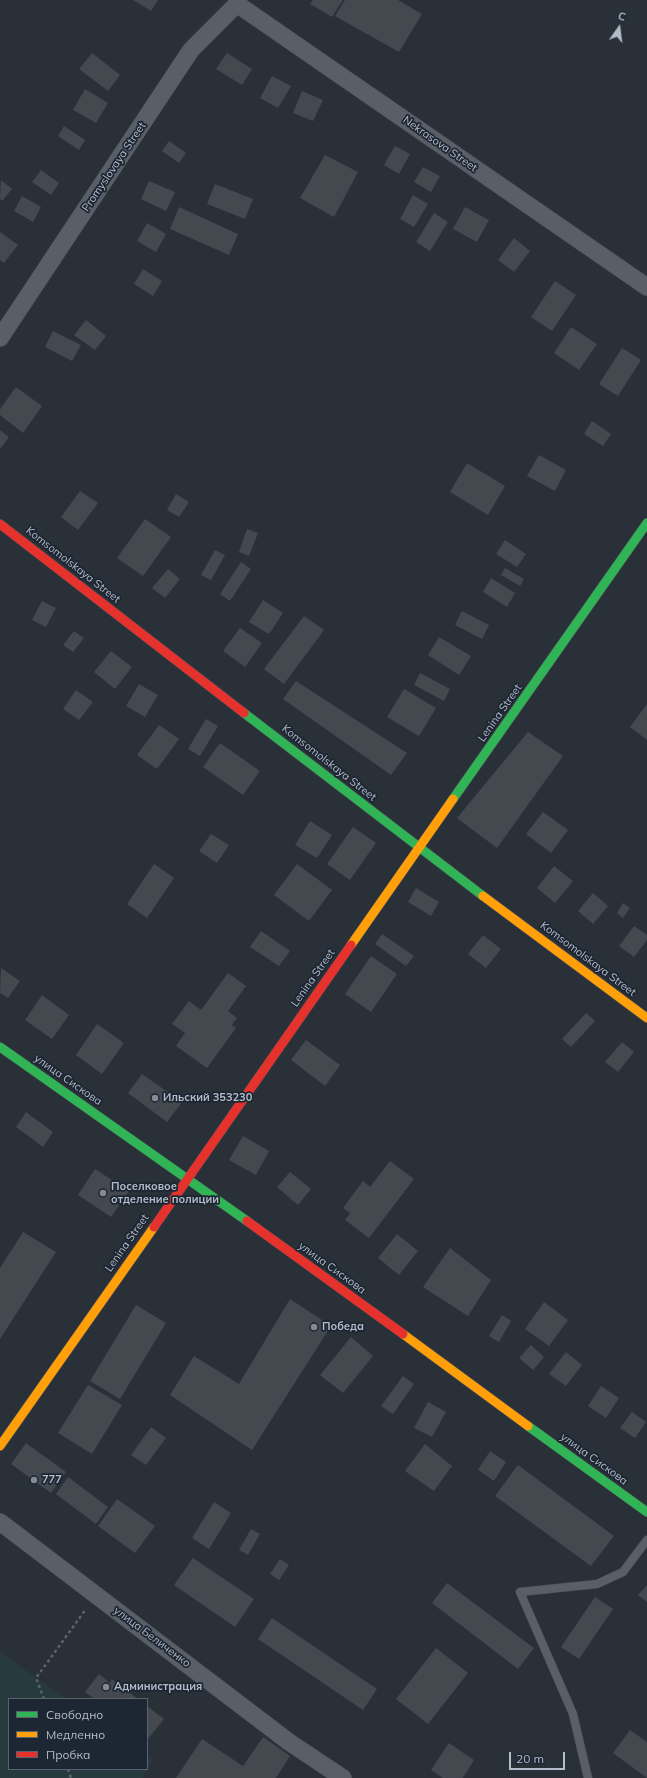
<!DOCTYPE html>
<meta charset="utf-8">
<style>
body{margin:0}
#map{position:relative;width:647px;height:1778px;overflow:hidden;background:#2a3038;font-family:Mulish,sans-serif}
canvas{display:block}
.legend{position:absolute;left:8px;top:1698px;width:140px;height:72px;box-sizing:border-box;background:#1d2633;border:1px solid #59626f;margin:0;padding:5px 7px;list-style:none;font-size:12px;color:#b4bcc9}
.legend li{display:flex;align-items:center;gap:8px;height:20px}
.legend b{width:20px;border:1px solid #59626f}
.north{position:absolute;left:599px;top:8px;width:40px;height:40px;-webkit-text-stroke:3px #1d2633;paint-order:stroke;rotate:14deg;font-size:11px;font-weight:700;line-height:16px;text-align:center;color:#b4bcc9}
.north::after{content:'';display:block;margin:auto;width:14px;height:18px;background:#b4bcc9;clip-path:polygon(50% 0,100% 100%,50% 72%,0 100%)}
.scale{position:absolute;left:509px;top:1752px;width:56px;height:18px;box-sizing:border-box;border:2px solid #b4bcc9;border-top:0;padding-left:5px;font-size:12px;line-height:14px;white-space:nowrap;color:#b4bcc9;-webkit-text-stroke:3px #1d2633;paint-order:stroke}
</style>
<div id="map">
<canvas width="647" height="1778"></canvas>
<ul class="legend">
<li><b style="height:5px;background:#30b455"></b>Свободно</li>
<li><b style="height:5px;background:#ff9f0a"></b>Медленно</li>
<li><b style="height:5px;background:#e5322d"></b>Пробка</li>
</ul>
<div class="north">С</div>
<div class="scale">20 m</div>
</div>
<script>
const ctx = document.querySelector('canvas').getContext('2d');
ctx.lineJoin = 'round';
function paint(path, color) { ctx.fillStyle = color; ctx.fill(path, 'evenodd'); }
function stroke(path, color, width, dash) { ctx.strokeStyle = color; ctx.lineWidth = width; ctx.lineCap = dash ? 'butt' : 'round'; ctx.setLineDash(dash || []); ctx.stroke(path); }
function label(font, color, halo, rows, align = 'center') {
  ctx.font = font + ' Mulish,sans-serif'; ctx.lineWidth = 3.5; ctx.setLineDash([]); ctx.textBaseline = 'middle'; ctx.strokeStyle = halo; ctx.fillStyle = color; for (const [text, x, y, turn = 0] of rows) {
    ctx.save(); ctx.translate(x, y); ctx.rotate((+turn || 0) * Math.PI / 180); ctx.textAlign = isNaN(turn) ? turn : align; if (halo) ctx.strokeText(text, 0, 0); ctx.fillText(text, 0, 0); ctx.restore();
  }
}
const green = new Path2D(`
 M0 1652 66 1699H9V1769H147V1756L153 1760 143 1778H0Z`);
const building = new Path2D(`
 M133 0H158L151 11Z
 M313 0H343L332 17 310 4Z
 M345 0H398L422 14 399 52 335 16Z
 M92 53 120 75 108 91 79 69Z
 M227 53 252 69 242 85 216 69Z
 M272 76 291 86 278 108 260 98Z
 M85 89 108 103 96 123 73 110Z
 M302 91 323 100 313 121 293 113Z
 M64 126 85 140 79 150 58 136Z
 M169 141 186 153 179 163 162 151Z
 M395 146 410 154 399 174 384 165Z
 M325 155 358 172 334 217 300 198Z
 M423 167 440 176 431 192 414 182Z
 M41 170 59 183 51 195 32 182Z
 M1 180 12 189 2 201 0 199Z
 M149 181 175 192 166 211 141 199Z
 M215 184 253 199 245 219 207 204Z
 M413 195 428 204 414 227 400 219Z
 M22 196 41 207 33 222 14 211Z
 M179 207 238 234 229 255 170 229Z
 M465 207 489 220 477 242 453 229Z
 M434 213 448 222 430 251 416 242Z
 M147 223 166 234 156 252 137 241Z
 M0 232 18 245 4 263 0 260Z
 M514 238 530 251 514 272 498 260Z
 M143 269 162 281 153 296 134 284Z
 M555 281 576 295 552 331 531 317Z
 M86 320 106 336 95 350 74 335Z
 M571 327 597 344 579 370 554 353Z
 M53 331 81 345 72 361 45 347Z
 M622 348 641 360 618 396 599 384Z
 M16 387 42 406 23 433 0 415V409Z
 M592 421 611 434 603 446 584 434Z
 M0 430 9 437 0 449Z
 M539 455 566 470 555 491 527 476Z
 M467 463 505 486 488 515 450 492Z
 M80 491 98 503 78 530 61 517Z
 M176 494 189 502 179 517 167 510Z
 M145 519 171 537 143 576 117 558Z
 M247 529 258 533 249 556 239 552Z
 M505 540 526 554 517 567 496 554Z
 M215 550 225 555 211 580 201 575Z
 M241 562 251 569 230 601 220 594Z
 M505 568 524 579 520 586 501 575Z
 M168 569 180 579 165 598 152 588Z
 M491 578 515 593 507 607 483 592Z
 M263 600 283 613 269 634 249 622Z
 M42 601 56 608 46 627 32 620Z
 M462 611 489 625 482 639 455 625Z
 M304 616 324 630 284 684 264 669Z
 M240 628 262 643 245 667 223 651Z
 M74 631 84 638 73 652 63 645Z
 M439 637 471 656 459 675 428 655Z
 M111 651 132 667 115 689 94 672Z
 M420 673 450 689 444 701 414 685Z
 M296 681 407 753 391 775 283 699Z
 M139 684 158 695 145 717 126 706Z
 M404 689 436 708 419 736 387 717Z
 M76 690 93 702 79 720 63 709Z
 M647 704V740L630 727Z
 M206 719 218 726 200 756 188 749Z
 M159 725 179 739 157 769 137 755Z
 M528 732 563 756 497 848 457 818Z
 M220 743 260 771 243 795 203 767Z
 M543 812 568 830 551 853 526 834Z
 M310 821 332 835 317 858 295 845Z
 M353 827 376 843 350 880 327 864Z
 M211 834 229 845 217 863 199 851Z
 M154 864 174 878 147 918 127 904Z
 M297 864 332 890 309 921 274 895Z
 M554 866 573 881 555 903 537 888Z
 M416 888 439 902 431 916 408 902Z
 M593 893 608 906 593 924 578 911Z
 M623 903 630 908 623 918 617 913Z
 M634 926 647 935V940L634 957 619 946Z
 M261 931 290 951 279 966 250 947Z
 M382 934 414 956 406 966 375 944Z
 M483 935 501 949 486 968 468 954Z
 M371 956 397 974 371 1012 345 994Z
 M1 968 20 981 8 998 0 993Z
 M228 973 246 986 228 1011 237 1018 232 1025 236 1028 207 1068 176 1046 185 1033 172 1024 189 1001 201 1010Z
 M42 995 69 1015 52 1039 25 1020Z
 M586 1013 595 1021 571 1047 562 1039Z
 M97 1024 124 1043 102 1074 76 1055Z
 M306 1040 340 1065 325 1086 291 1060Z
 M622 1042 634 1052 618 1072 605 1062Z
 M142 1074 182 1102 167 1122 128 1093Z
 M26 1112 53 1132 43 1147 16 1127Z
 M243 1136 269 1151 256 1175 229 1160Z
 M390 1161 414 1179 369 1238 345 1220 350 1213 343 1208 363 1181 370 1187Z
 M95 1169 129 1191 111 1217 78 1195Z
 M290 1172 311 1189 298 1205 277 1187Z
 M23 1232 56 1252 0 1339V1268Z
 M397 1234 418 1251 399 1275 378 1258Z
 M450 1248 491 1280 468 1316 423 1287Z
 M290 1299 331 1326 252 1450 170 1395 194 1356 239 1384Z
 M544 1302 568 1320 549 1346 525 1329Z
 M136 1305 166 1323 120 1399 90 1381Z
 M502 1315 511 1321 499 1342 489 1336Z
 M351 1337 373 1356 343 1393 320 1375Z
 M531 1345 544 1357 533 1370 519 1358Z
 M566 1352 582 1365 566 1386 549 1374Z
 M403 1376 414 1384 393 1414 381 1406Z
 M88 1385 122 1405 92 1454 58 1433Z
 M601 1386 619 1398 606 1418 588 1406Z
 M428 1402 446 1412 432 1437 414 1428Z
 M632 1412 646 1422 635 1438 620 1428Z
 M151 1427 166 1438 146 1465 131 1455Z
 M26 1443 66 1472 51 1493 11 1464Z
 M425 1444 452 1466 434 1491 405 1471Z
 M490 1451 506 1462 494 1481 478 1470Z
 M518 1465 614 1536 591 1566 495 1496Z
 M68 1477 108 1507 96 1524 56 1494Z
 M117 1499 155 1526 135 1553 98 1526Z
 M214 1502 231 1513 209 1549 192 1538Z
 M251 1529 260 1534 248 1555 239 1550Z
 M193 1558 254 1599 235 1627 174 1585Z
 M280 1559 289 1565 279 1580 270 1574Z
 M447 1583 534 1648 518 1669 432 1603Z
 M647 1585V1602L638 1595Z
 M595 1597 613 1609 579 1659 561 1647Z
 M272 1618 377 1689 363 1710 258 1639Z
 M436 1648 468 1673 428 1724 396 1699Z
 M99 1674 110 1683 112 1679 138 1699H94L85 1692Z
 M147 1706 164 1719 147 1740Z
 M630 1730 647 1742V1778L613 1753Z
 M263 1737 290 1756 276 1778H176L202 1739 243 1766Z
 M449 1743 474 1760 463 1778H443L431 1770Z`);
const path = new Path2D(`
 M44 1699 36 1678 86 1609
 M68 1769 71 1778`);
const lane = new Path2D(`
 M588 1778 573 1714 520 1592 597 1584 623 1572 647 1540`);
const street = new Path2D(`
 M237 0V4L647 287
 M0 338 191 50 237 4
 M0 1522 289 1742 343 1778`);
const fast = new Path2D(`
 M244 713 483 896
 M453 799 647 523
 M0 1047 247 1221
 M528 1426 647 1512`);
const slow = new Path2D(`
 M483 896 647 1018
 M351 945 453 799
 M403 1334 528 1426
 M0 1446 154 1227`);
const jam = new Path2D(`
 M0 524 244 713
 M247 1221 403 1334
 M154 1227 351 945`);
const markers = [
 [155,1098,4,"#848b96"],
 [103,1193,4,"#848b96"],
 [314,1327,4,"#848b96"],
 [34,1480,4,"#848b96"],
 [106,1687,4,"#848b96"]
];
const streetNames = [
 ["Nekrasova Street",440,144,35],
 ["Promyslovaya Street",114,167,-56],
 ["Komsomolskaya Street",73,565,38],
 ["Lenina Street",500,713,-55],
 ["Komsomolskaya Street",329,763,38],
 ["Komsomolskaya Street",588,959,37],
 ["Lenina Street",313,978,-55],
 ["улица Сискова",68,1080,35],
 ["Lenina Street",127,1243,-55],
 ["улица Сискова",332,1268,36],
 ["улица Сискова",594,1459,36],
 ["улица Беличенко",152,1637,37]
];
const poiNames = [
 ["Ильский 353230",163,1098],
 ["Поселковое",111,1187],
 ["отделение полиции",111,1200],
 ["Победа",322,1327],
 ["777",42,1480],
 ["Администрация",114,1687]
];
paint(green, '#273a3e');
paint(building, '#444950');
stroke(lane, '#484c53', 9);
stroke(street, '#484c53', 18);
stroke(fast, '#484c53', 10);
stroke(slow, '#484c53', 10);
stroke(jam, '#484c53', 10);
stroke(path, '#5d636a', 2.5, [3, 3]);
stroke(lane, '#5a5e66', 8);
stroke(street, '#5a5e66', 17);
stroke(fast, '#30b455', 9);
stroke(slow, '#ff9f0a', 9);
stroke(jam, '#e5322d', 9);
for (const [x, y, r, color] of markers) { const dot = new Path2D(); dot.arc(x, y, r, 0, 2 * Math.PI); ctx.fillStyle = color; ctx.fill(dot); stroke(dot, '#1d2633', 1.5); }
label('11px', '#b4bcc9', '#1d2633', streetNames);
label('bold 11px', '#b4bcc9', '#1d2633', poiNames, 'left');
</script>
